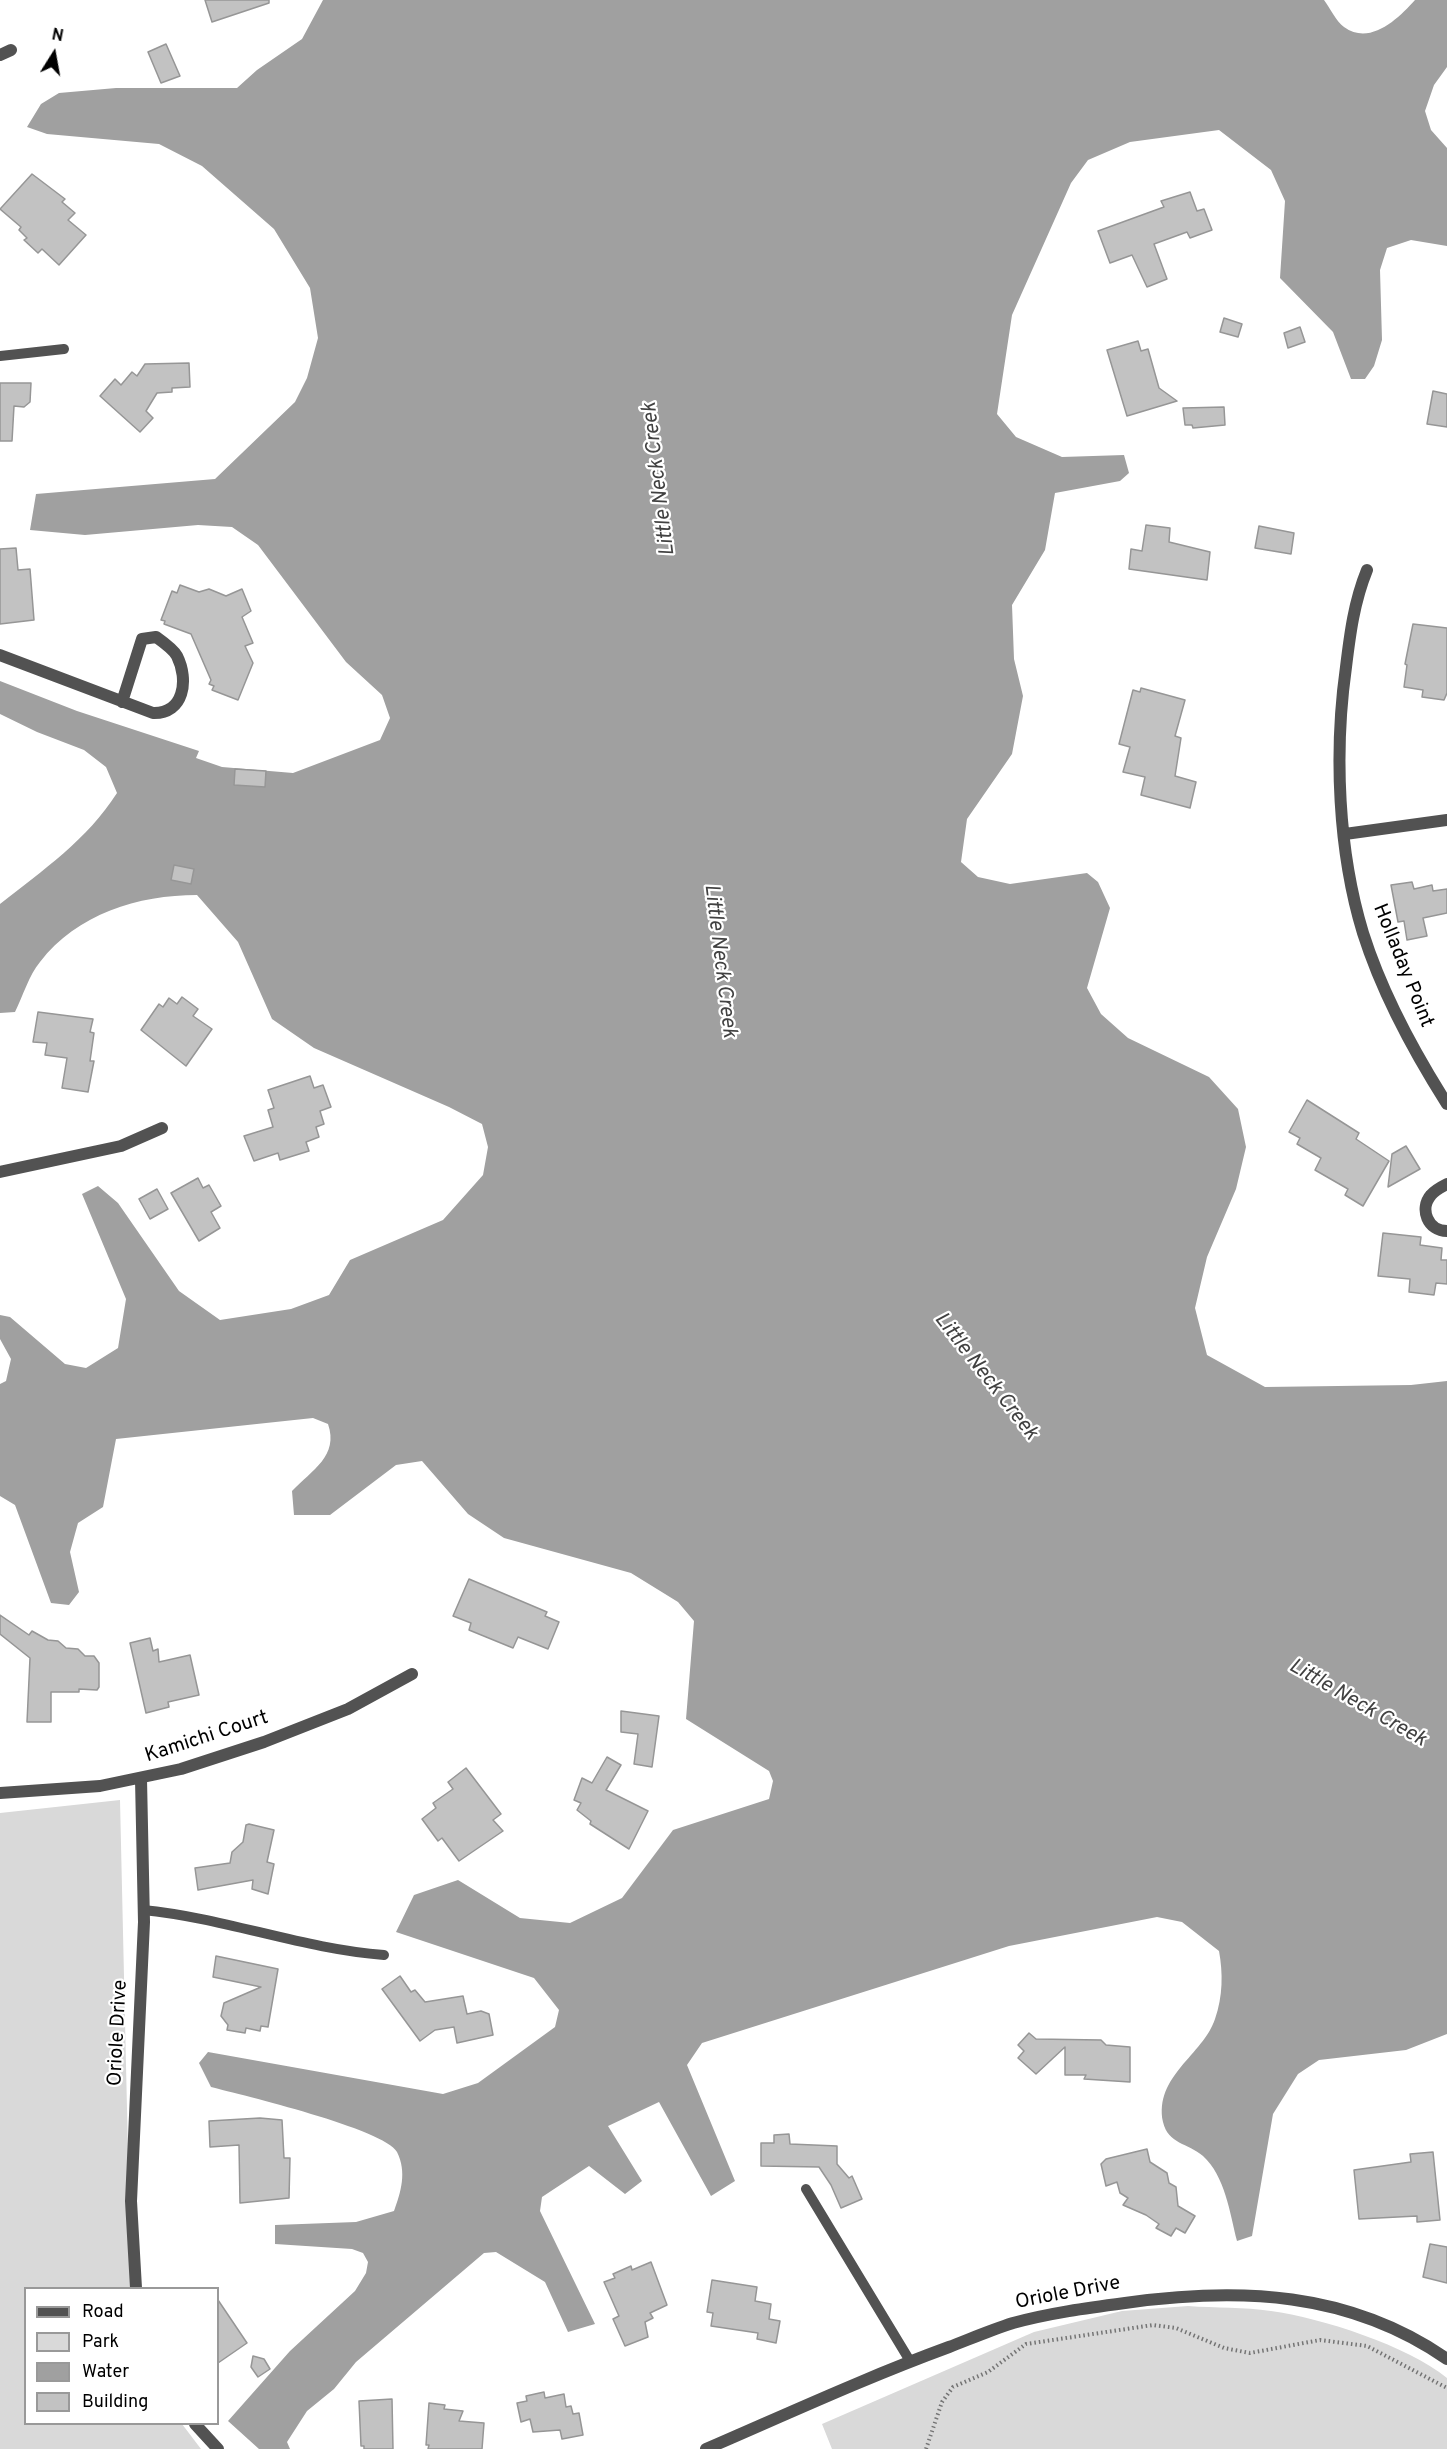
<!DOCTYPE html>
<style>
body{margin:0}
#map{position:relative;width:1447px;height:2449px;overflow:hidden;background:#fff;font-family:Overpass,sans-serif}
canvas{display:block}
.legend{position:absolute;left:24px;top:2287px;width:195px;height:138px;box-sizing:border-box;background:#fff;border:2px solid #999;margin:0;padding:8px 10px;list-style:none;font-size:18px;color:#000}
.legend li{display:flex;align-items:center;gap:12px;height:30px}
.legend b{width:30px;border:2px solid #999}
.north{position:absolute;left:24px;top:24px;width:60px;height:60px;-webkit-text-stroke:4px #fff;paint-order:stroke;rotate:11deg;font-size:16px;font-weight:700;line-height:24px;text-align:center;color:#000}
.north::after{content:'';display:block;margin:auto;width:21px;height:27px;background:#000;clip-path:polygon(50% 0,100% 100%,50% 72%,0 100%)}
</style>
<div id="map">
<canvas width="1447" height="2449"></canvas>
<ul class="legend">
<li><b style="height:8px;background:#525252"></b>Road</li>
<li><b style="height:16px;background:#d9d9d9"></b>Park</li>
<li><b style="height:16px;background:#a0a0a0"></b>Water</li>
<li><b style="height:16px;background:#c2c2c2"></b>Building</li>
</ul>
<div class="north">N</div>
</div>
<script>
const ctx = document.querySelector('canvas').getContext('2d');
ctx.lineJoin = 'round';
function paint(path, color) { ctx.fillStyle = color; ctx.fill(path, 'evenodd'); }
function stroke(path, color, width, dash) { ctx.strokeStyle = color; ctx.lineWidth = width; ctx.lineCap = dash ? 'butt' : 'round'; ctx.setLineDash(dash || []); ctx.stroke(path); }
function label(font, color, halo, rows, align = 'center') {
  ctx.font = font + ' Overpass,sans-serif'; ctx.lineWidth = 4.5; ctx.setLineDash([]); ctx.textBaseline = 'middle'; ctx.strokeStyle = halo; ctx.fillStyle = color; for (const [text, x, y, turn = 0] of rows) {
    ctx.save(); ctx.translate(x, y); ctx.rotate((+turn || 0) * Math.PI / 180); ctx.textAlign = isNaN(turn) ? turn : align; if (halo) ctx.strokeText(text, 0, 0); ctx.fillText(text, 0, 0); ctx.restore();
  }
}
const green = new Path2D(`
 M120 1800 129 2197 134 2288H26V2424H182L201 2449H0V1813Z
 M1188 2306C1216 2308 1244 2307 1271 2311 1322 2318 1408 2346 1447 2378V2449H832L822 2424 1034 2332 1122 2311Z`);
const water = new Path2D(`
 M323 0H1324C1330 8 1336 21 1344 27 1370 46 1398 19 1415 0H1447V67L1434 85 1425 111 1431 130 1447 148V246L1411 240 1387 248 1380 270 1382 340 1374 366 1365 379H1351L1333 332 1280 278 1285 201 1271 170 1219 130 1130 142 1088 160 1071 183 1012 315 997 414 1016 437 1062 457 1124 455 1129 473 1120 481 1055 493 1045 550 1012 605 1014 659 1023 696 1012 754 967 819 961 862 978 877 1010 884 1087 873 1098 882 1110 908 1087 988 1101 1014 1128 1038 1209 1077 1238 1109 1246 1147 1236 1189 1207 1257 1195 1308 1207 1355 1265 1387 1411 1385 1447 1381V2034L1406 2050 1319 2060 1298 2074 1273 2114 1252 2236 1237 2241C1230 2213 1225 2176 1203 2156 1188 2143 1168 2144 1163 2122 1154 2076 1203 2055 1215 2019 1223 1996 1223 1973 1219 1951L1182 1922 1157 1917 1009 1946 702 2043 687 2065 735 2181 711 2196 659 2102 608 2126 642 2181 625 2194 589 2166 542 2197 540 2211 595 2324 568 2332 545 2282 496 2252 484 2253 356 2362 334 2389 307 2411 287 2442 290 2449H259L228 2421 290 2351 355 2291 366 2273 368 2262 363 2253 352 2249 275 2244V2225L356 2222 394 2211C401 2192 407 2172 397 2152 385 2129 242 2095 211 2087L199 2063 208 2052 443 2094 478 2083 555 2027 559 2010 534 1978 396 1932 414 1895 458 1880 520 1918 570 1923 622 1898 673 1830 769 1799 773 1781 769 1771 686 1719 694 1621 678 1602 631 1573 504 1538 468 1514 422 1461 396 1465 330 1515H294L292 1491C312 1470 339 1456 328 1424L313 1418 116 1439 103 1507 78 1523 70 1552 79 1592 69 1605 51 1603 15 1505 0 1496V1384L6 1381 11 1359 0 1339V1315L10 1317 65 1364 86 1368 118 1348 126 1299 82 1194 98 1186 118 1203 179 1291 220 1320 291 1309 329 1295 350 1260 443 1220 483 1175 488 1147 482 1124 449 1107 314 1048 272 1019 238 942 197 895C138 895 77 914 40 962 29 975 23 996 15 1012L0 1013V904C43 870 87 840 117 793L106 767 84 750 37 732 0 714V681L77 711 199 751 196 758 222 767 293 773 380 740 390 718 382 695 346 662 258 545 232 527 198 525 85 535 30 530 36 494 215 479 295 402 307 378 318 338 310 288 274 229 202 166 159 144 47 134 27 127 41 104 59 93 116 88H237L257 70 302 39Z`);
const building = new Path2D(`
 M205 0H269V3L212 22Z
 M166 44 180 76 161 83 148 52Z
 M32 174 65 199 62 202 75 213 68 220 86 235 59 265 42 249 38 253 24 240 27 238 19 230 21 227 0 209Z
 M1190 192 1197 211 1204 209 1212 230 1190 238 1187 232 1154 244 1167 279 1147 287 1132 255 1110 263 1098 231 1164 207 1161 201Z
 M1224 318 1242 324 1238 337 1220 332Z
 M1300 327 1305 342 1288 348 1284 333Z
 M1138 341 1141 351 1148 349 1159 388 1177 401 1127 416 1107 350Z
 M189 363 190 387 172 388V392L157 393 146 411 153 418 140 432 100 396 115 379 121 385 132 372 137 376 145 364Z
 M0 383H31L30 402 24 407 14 406 12 441H0Z
 M1433 391 1447 394V427L1427 424Z
 M1224 407 1225 425 1193 428 1192 425H1185L1183 408Z
 M1146 525 1170 528 1169 542 1210 552 1207 580 1129 569 1131 549 1142 551Z
 M1259 526 1294 533 1291 554 1255 548Z
 M16 548 18 570 30 569 34 620 0 624V549Z
 M180 585 199 592 209 589 226 596 242 589 251 611 242 617 253 643 245 646 253 663 238 700 212 690 214 686 209 684 211 680 191 634 164 624 165 621 161 620 172 591 177 593Z
 M1413 624 1447 628V693L1444 700 1422 697 1423 690 1404 687 1407 665 1405 664Z
 M1141 688 1185 700 1175 736 1181 738 1175 776 1196 782 1190 808 1141 795 1145 777 1123 772 1130 747 1119 744 1133 690 1140 692Z
 M235 769 266 771 265 787 234 785Z
 M174 865 194 869 191 884 171 880Z
 M1412 882 1414 889 1432 885 1433 891 1447 889V913L1423 918 1427 936 1407 940 1404 921 1398 922 1391 885Z
 M182 997 198 1009 193 1016 212 1029 186 1066 141 1030 159 1004 163 1007 169 998 177 1004Z
 M38 1012 93 1019 90 1032 94 1033 90 1061H94L88 1092 62 1088 67 1058 45 1055 47 1043 33 1042Z
 M310 1076 314 1088 323 1085 331 1107 320 1111 324 1124 316 1127 319 1137 306 1142 309 1151 280 1160 278 1153 254 1161 244 1136 273 1127 268 1110 274 1108 268 1090Z
 M1307 1100 1359 1133 1356 1139 1389 1161 1363 1206 1345 1195 1348 1189 1315 1170 1321 1158 1297 1144 1300 1138 1289 1132Z
 M1406 1146 1420 1169 1388 1187 1392 1154Z
 M198 1178 203 1188 209 1185 221 1206 211 1212 220 1228 199 1241 171 1193Z
 M157 1189 168 1209 150 1219 139 1199Z
 M1383 1233 1421 1237 1420 1245 1442 1248 1441 1260H1447V1284L1436 1283 1434 1295 1409 1292 1410 1279 1378 1276Z
 M469 1579 547 1612 545 1616 559 1622 548 1649 518 1637 513 1648 469 1630 471 1623 453 1616Z
 M0 1615 29 1635 32 1631 48 1640 58 1641 66 1648 78 1649 85 1656H94L99 1663V1687L97 1690 79 1689V1692H51V1722H27L30 1658 0 1634Z
 M150 1638 153 1651 158 1649 159 1662 190 1655 199 1695 168 1702 169 1707 146 1713 130 1643Z
 M621 1711 659 1716 652 1767 634 1764 638 1734 621 1732Z
 M607 1757 621 1765 606 1790 648 1811 629 1849 590 1824 591 1821 577 1810 581 1803 574 1800 582 1778 592 1783Z
 M466 1768 501 1814 493 1820 503 1831 459 1861 442 1838 438 1841 422 1819 436 1808 433 1803 453 1789 448 1782Z
 M249 1824 274 1830 267 1862 274 1864 268 1894 252 1889 253 1880 198 1890 195 1868 230 1863 232 1852 243 1842 246 1825Z
 M216 1956 278 1969 268 2027 261 2026 260 2031 246 2028 245 2033 227 2030 228 2025 221 2016 224 2003 261 1987 213 1977Z
 M400 1976 411 1992 415 1990 425 2002 463 1996 467 2014 481 2011 489 2014 493 2035 457 2043 454 2027 435 2030 420 2041 382 1989Z
 M1029 2033 1036 2039 1101 2040 1106 2045 1130 2047V2082L1084 2079 1086 2075H1065V2047L1036 2074 1018 2058 1024 2051 1018 2045Z
 M260 2118 282 2120 284 2158H290L289 2198 240 2203 239 2145 210 2147 209 2121Z
 M789 2134 790 2144 837 2146V2164L849 2178 852 2176 862 2199 841 2208 831 2185 819 2167 761 2166V2143H774V2135Z
 M1147 2149 1150 2162 1167 2173 1169 2183 1176 2187 1178 2206 1195 2216 1185 2233 1176 2228 1171 2236 1156 2228 1159 2224 1146 2215 1123 2205 1128 2198 1120 2193 1117 2182 1106 2186 1101 2164 1106 2159Z
 M1433 2152 1440 2220 1417 2222V2216L1359 2219 1354 2170 1411 2162 1410 2154Z
 M1430 2244 1447 2247V2283L1423 2277Z
 M651 2262 667 2305 650 2313 653 2318 645 2322 648 2337 625 2346 613 2319 619 2316 604 2282 615 2278 613 2274 631 2266 632 2270Z
 M712 2280 757 2287 755 2301 771 2304 769 2319 780 2321 776 2343 757 2339 758 2333 711 2326 713 2313 707 2312Z
 M218 2300 247 2343 218 2363Z
 M253 2356 264 2359 270 2369 258 2377 251 2367Z
 M544 2392 545 2398 564 2394 566 2407 571 2406 573 2414 579 2413 583 2435 562 2439 560 2430 533 2432 530 2419 521 2422 517 2403 527 2401 526 2396Z
 M392 2399 393 2449H364V2446H361L359 2401Z
 M429 2403 445 2405 444 2409 463 2411 459 2421 484 2423 482 2449H428L429 2445H426Z`);
const path = new Path2D(`
 M926 2449 942 2402 953 2387 988 2372 1026 2344 1153 2325 1176 2328 1224 2348 1250 2353 1320 2340 1367 2346 1447 2388`);
const lane = new Path2D(`
 M0 356 64 349
 M143 1910C225 1918 303 1949 384 1955
 M806 2189 910 2361`);
const street = new Path2D(`
 M0 55 11 50
 M1367 570C1354 602 1350 634 1346 667 1334 752 1338 851 1363 933 1382 993 1414 1052 1447 1104
 M0 655 153 713C184 714 189 680 177 656 173 649 163 642 156 637L142 639 122 702
 M1345 834 1447 820
 M0 1172 121 1146 162 1128
 M1447 1184C1441 1187 1435 1190 1431 1195 1419 1209 1428 1231 1447 1231
 M0 1793 100 1786 181 1769 264 1742 348 1709 412 1674
 M136 2288 131 2201 144 1922 141 1779
 M195 2424 218 2449
 M706 2449C787 2414 867 2377 949 2347 970 2339 991 2330 1013 2323 1050 2313 1087 2308 1125 2303 1239 2287 1349 2291 1447 2359`);
const streetNames = [
 ["Holladay Point",1402,966,68],
 ["Kamichi Court",207,1738,-18],
 ["Oriole Drive",119,2033,-87],
 ["Oriole Drive",1068,2294,-11]
];
const waterNames = [
 ["Little Neck Creek",660,479,-97],
 ["Little Neck Creek",719,961,83],
 ["Little Neck Creek",985,1377,52],
 ["Little Neck Creek",1357,1704,30]
];
paint(green, '#d9d9d9');
paint(water, '#a0a0a0');
paint(building, '#c2c2c2');
stroke(building, '#969696', 1.5);
stroke(path, '#747474', 4, [1.5, 3]);
stroke(lane, '#525252', 10);
stroke(street, '#525252', 12);
label('20px', '#000', '#fff', streetNames);
label('italic 21px', '#414141', '#fff', waterNames);
</script>
